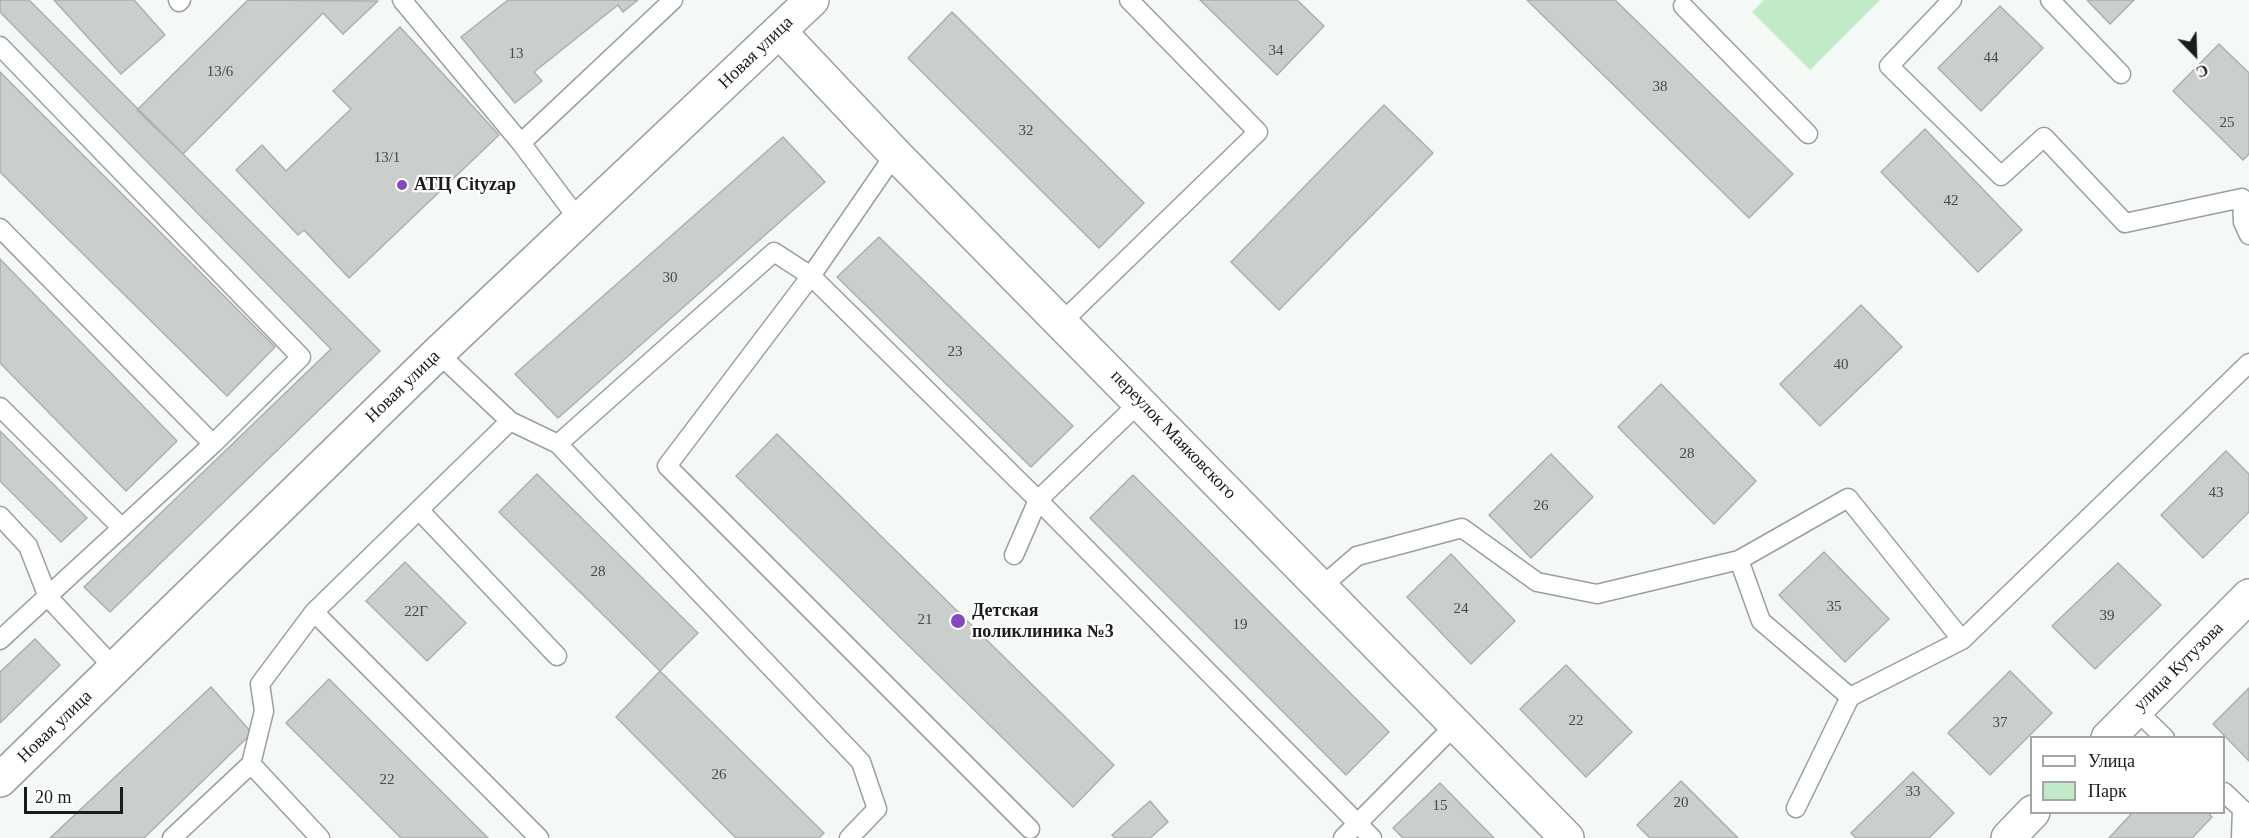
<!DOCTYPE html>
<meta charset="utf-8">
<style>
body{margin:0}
#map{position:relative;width:2249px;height:838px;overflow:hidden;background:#f4f9f5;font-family:"Times New Roman",serif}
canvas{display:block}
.legend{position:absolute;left:2030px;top:736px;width:195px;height:78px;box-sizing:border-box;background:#fff;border:2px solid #a4a5a4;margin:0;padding:8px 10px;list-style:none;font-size:18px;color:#1b1d1c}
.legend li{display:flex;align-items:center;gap:12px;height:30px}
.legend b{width:30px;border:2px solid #a4a5a4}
.north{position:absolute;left:2165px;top:24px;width:60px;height:60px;-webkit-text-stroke:4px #fff;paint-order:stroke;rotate:157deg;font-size:16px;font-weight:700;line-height:24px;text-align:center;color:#1b1d1c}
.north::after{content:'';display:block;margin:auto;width:21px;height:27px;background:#1b1d1c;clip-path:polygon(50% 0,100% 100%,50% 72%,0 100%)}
.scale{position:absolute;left:24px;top:787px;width:99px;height:27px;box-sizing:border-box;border:3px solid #1b1d1c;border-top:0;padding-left:8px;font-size:18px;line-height:21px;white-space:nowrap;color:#1b1d1c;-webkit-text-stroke:4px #fff;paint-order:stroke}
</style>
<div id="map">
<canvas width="2249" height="838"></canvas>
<ul class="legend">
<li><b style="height:8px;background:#fff"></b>Улица</li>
<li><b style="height:16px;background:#c0eac8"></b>Парк</li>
</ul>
<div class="north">С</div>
<div class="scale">20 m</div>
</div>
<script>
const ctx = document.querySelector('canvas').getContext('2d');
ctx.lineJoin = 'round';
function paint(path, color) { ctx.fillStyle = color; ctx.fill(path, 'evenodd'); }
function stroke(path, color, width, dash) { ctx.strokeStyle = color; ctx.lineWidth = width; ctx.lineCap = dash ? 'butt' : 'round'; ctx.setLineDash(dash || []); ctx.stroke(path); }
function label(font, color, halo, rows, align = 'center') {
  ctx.font = font + ' "Times New Roman",serif'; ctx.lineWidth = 4.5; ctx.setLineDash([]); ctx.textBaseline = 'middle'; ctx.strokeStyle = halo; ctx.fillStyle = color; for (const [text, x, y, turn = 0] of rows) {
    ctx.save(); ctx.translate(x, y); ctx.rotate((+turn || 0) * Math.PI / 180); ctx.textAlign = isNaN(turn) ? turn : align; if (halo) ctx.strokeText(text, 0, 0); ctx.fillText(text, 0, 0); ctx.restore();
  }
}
const green = new Path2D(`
 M1764 0H1880L1810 70 1752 12Z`);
const building = new Path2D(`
 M0 0H29L380 351 110 612 84 587 331 349 0 12Z
 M54 0H134L165 35 121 74Z
 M248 0 378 1 343 34 323 13 183 154 137 110Z
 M508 0H638L623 12 618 5 534 72 542 81 515 103 461 37Z
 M1200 0H1297L1324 26 1277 75Z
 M1527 0H1615L1793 174 1749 218Z
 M2087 0H2134L2110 24Z
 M2000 6 2043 48 1981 111 1938 68Z
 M952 12 1144 203 1099 248 908 58Z
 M400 27 499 135 349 278 304 230 298 235 236 170 262 145 286 171 351 109 333 91Z
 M2219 44 2249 73V154L2243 160 2173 91Z
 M0 72 275 347 227 396 0 172Z
 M1384 105 1433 153 1279 310 1231 262Z
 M1925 129 2022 230 1978 272 1881 172Z
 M783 137 825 182 558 418 515 374Z
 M879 237 1073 426 1031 467 837 277Z
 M0 259 177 441 126 491 0 363Z
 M1861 305 1902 347 1820 426 1780 384Z
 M1661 384 1756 481 1714 524 1618 427Z
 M0 431 87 518 61 542 0 481Z
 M777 434 1114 765 1073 807 736 476Z
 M2226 451 2249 474V512L2203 558 2161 515Z
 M1551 454 1593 497 1531 558 1489 515Z
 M537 474 698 633 660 671 499 512Z
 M1133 475 1389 732 1346 775 1090 518Z
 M1824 552 1889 619 1845 662 1779 595Z
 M1451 554 1515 621 1471 664 1407 597Z
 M405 562 466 623 427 661 366 601Z
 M2118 563 2161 605 2095 669 2052 626Z
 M35 639 60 665 0 723V672Z
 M1566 665 1632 732 1586 777 1520 709Z
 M660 671 824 833 819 838H736L616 717Z
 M2010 671 2052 713 1990 775 1948 733Z
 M329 679 488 838H401L286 723Z
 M211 687 252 733 144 838H50Z
 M2249 688V761L2213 724Z
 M1913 772 1954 813 1929 838H1856L1851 833Z
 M1681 781 1738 838H1650L1637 825Z
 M1440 783 1494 838H1403L1393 828Z
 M1150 801 1168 822 1150 838H1115L1112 835Z
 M2133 812H2207L2212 817 2192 838H2109Z`);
const lane = new Path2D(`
 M178 0 179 2 181 0
 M402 0 521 143 579 220
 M1952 0 1889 66 2001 176 2044 137 2125 223 2242 198 2243 222 2249 235
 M2050 0 2121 74
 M1683 6 1808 134
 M0 46 301 357 213 444 0 640
 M521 143 673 0
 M895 154 811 276 667 466 1030 829
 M0 228 213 444
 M1062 322 1258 132 1129 0
 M438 353 510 421 558 444 774 252 811 276 1038 500 1372 838
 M0 407 122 528
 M558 444 861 762 877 809 849 838
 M419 510 557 656
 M0 516 28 546 48 597 115 669
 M1014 555 1038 500 1140 402
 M1739 560 1761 621 1850 697
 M1321 587 1357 556 1462 528 1537 582 1597 594 1739 560 1848 498 1962 640 1850 697 1796 808
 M314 612 510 421
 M1962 640 2249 363
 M2136 710 2165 738
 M251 764 264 711 260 684 314 612 539 838
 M2224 792 2242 809 2241 838
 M172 838 251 764 320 838
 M1343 838 1455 725`);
const street = new Path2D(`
 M779 31 895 154 1567 838
 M0 780 438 353 812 0`);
const secondary = new Path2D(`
 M2108 738 2249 596
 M2008 838 2033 812`);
const markers = [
 [402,185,6,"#8549bf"],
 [958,621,8,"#8549bf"]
];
const numberNames = [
 ["34",1276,51],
 ["13",516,54],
 ["44",1991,58],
 ["13/6",220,72],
 ["38",1660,87],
 ["25",2227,123],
 ["32",1026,131],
 ["13/1",387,158],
 ["42",1951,201],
 ["30",670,278],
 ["23",955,352],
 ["40",1841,365],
 ["28",1687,454],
 ["43",2216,493],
 ["26",1541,506],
 ["28",598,572],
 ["35",1834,607],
 ["24",1461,609],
 ["22Г",416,612],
 ["39",2107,616],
 ["21",925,620],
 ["19",1240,625],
 ["22",1576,721],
 ["37",2000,723],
 ["26",719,775],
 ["22",387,780],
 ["33",1913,792],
 ["20",1681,803],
 ["15",1440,806]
];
const streetNames = [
 ["Новая улица",756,53,-44],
 ["Новая улица",403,387,-44],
 ["переулок Маяковского",1173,435,46],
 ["улица Кутузова",2179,667,-45],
 ["Новая улица",55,727,-44]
];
const poiNames = [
 ["АТЦ Cityzap",414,185],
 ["Детская",972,611],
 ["поликлиника №3",972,632]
];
paint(green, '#c0eac8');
paint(building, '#cbcfcb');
stroke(building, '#acb0ad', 1.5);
stroke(lane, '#9b9f9b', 21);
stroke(street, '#9b9f9b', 36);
stroke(secondary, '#9b9f9b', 36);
stroke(lane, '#fff', 18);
stroke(street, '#fff', 33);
stroke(secondary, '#fff', 33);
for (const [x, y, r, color] of markers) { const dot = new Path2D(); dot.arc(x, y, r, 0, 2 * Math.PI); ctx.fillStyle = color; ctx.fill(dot); stroke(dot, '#fff', 2); }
label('15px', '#474a48', null, numberNames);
label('18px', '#1b1d1c', '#fff', streetNames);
label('bold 18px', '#1b1d1c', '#fff', poiNames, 'left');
</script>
